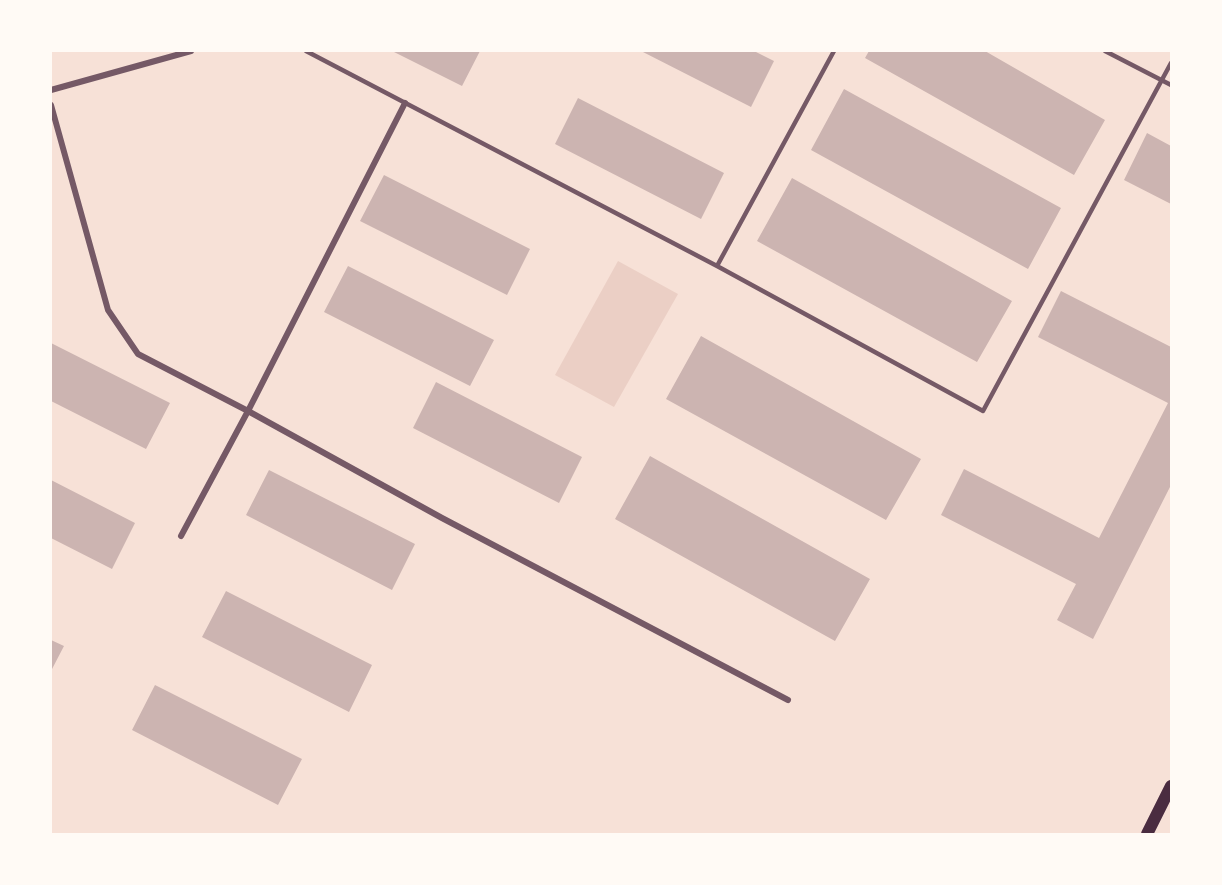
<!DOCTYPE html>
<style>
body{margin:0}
#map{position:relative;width:1222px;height:885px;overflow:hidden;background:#f7e1d7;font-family:"Noto Sans",sans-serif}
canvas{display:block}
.frame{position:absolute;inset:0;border:52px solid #fffaf5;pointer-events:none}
</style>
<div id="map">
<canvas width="1222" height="885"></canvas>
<div class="frame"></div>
</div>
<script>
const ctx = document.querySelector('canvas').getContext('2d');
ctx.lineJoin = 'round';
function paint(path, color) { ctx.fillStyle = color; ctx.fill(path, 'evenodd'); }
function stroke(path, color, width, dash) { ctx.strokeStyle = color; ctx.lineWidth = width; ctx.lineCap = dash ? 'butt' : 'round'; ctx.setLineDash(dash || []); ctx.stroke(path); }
const green = new Path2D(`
 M618 261 678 294 614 407 555 375Z`);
const building = new Path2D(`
 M392 51H480L462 86Z
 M641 51H754L774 61 751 107Z
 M869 51H985L1105 120 1074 175 865 58Z
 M844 89 1061 208 1028 269 811 150Z
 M578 98 724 173 701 219 555 144Z
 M1147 133 1171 146V204L1124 180Z
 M384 175 530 249 507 295 360 221Z
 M792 178 1012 301 977 362 757 241Z
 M348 266 494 340 470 386 324 312Z
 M1061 291 1171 347V485L1093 639 1057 620 1076 584 941 515 964 469 1099 538 1168 403 1038 337Z
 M701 336 921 459 886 520 666 399Z
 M51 343 170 403 146 449 51 401Z
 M436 382 582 457 559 503 413 428Z
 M650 456 870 579 835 641 615 519Z
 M269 470 415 544 392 590 246 515Z
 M51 480 135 523 112 569 51 538Z
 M226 591 372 665 349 712 202 637Z
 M51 640 64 646 51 671Z
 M155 685 302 759 278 805 132 730Z`);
const service = new Path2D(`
 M306 51 717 266 983 411 1171 63
 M1105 51 1171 85
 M717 266 834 51`);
const minor = new Path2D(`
 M51 90 191 51
 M51 105 108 310 138 354 248 411 442 518 788 700
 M181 536 248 411 405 103`);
const secondary = new Path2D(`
 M1147 834 1171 786`);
paint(green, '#ebcfc5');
paint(building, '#ccb4b1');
stroke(service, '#755966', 4.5);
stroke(minor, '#755966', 6);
stroke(secondary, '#4a2c40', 12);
</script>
